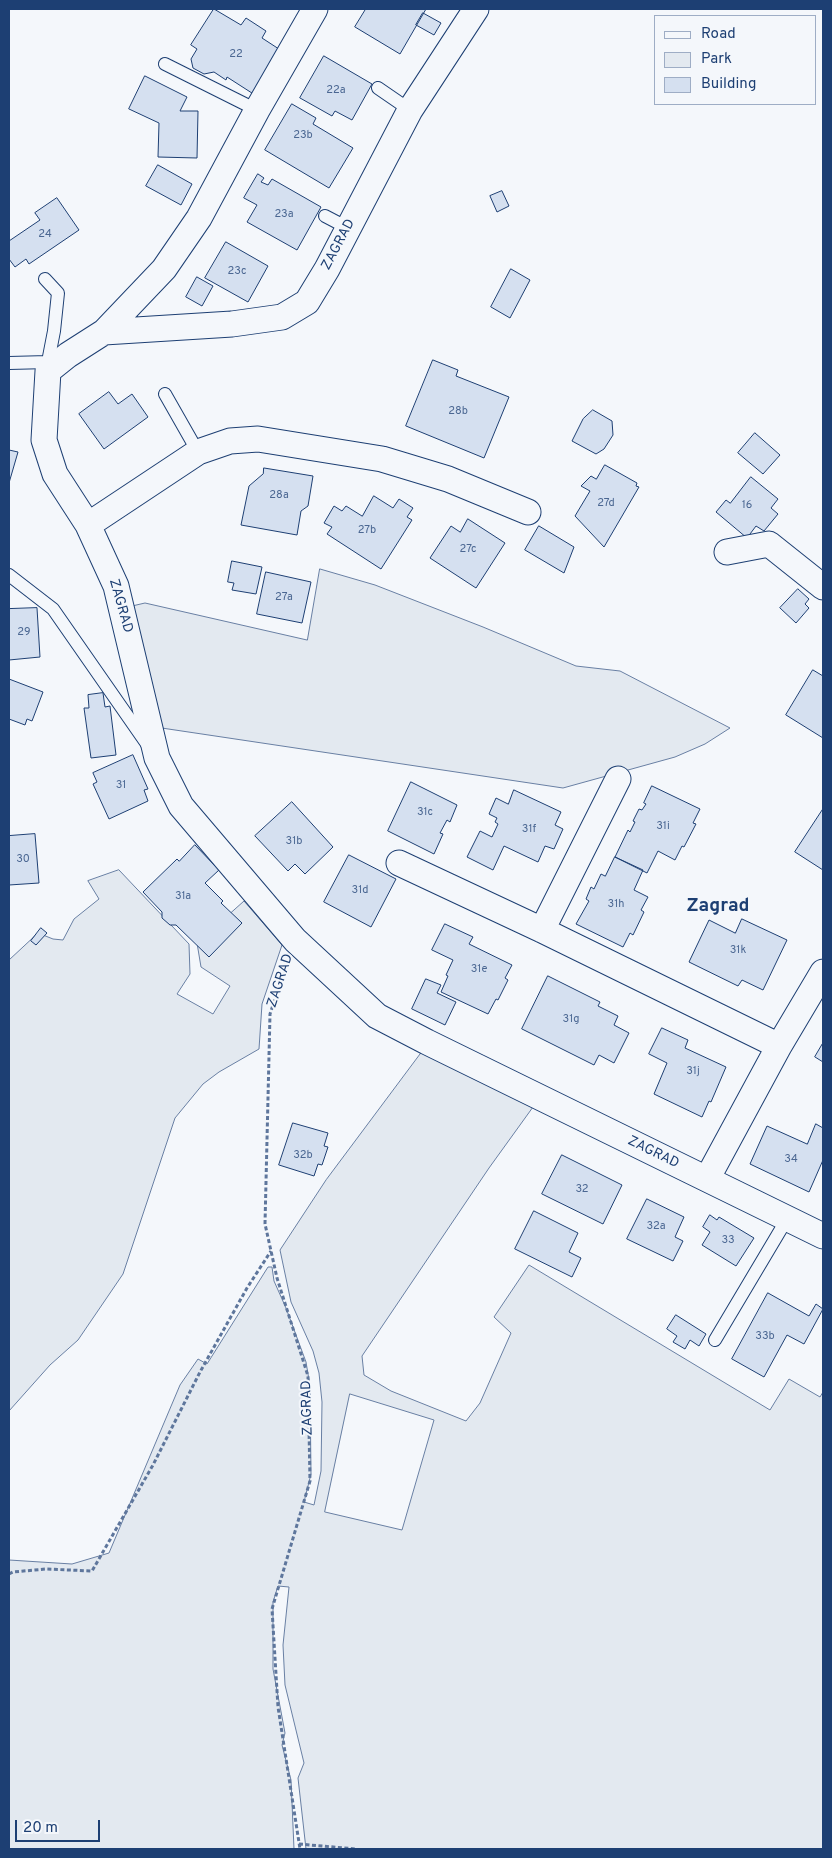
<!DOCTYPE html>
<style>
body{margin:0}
#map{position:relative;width:832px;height:1858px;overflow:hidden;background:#f4f7fb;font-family:Overpass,sans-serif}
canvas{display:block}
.frame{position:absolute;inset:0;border:10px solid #1d3f73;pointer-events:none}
.legend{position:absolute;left:654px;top:15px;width:162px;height:90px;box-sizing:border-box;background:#f4f7fb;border:1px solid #9eadc5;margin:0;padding:6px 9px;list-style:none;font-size:15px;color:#1d3f73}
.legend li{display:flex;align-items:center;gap:10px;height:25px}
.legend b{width:25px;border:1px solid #9eadc5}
.scale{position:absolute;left:15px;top:1820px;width:85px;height:22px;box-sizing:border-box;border:2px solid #1d3f73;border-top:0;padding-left:6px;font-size:15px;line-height:18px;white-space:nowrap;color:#1d3f73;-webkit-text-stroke:4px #f4f7fb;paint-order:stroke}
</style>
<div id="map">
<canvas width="832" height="1858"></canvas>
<div class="frame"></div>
<ul class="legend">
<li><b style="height:6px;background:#f4f7fb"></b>Road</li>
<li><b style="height:14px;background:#e3e9f0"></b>Park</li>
<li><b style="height:14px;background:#d5e0f0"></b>Building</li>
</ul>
<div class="scale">20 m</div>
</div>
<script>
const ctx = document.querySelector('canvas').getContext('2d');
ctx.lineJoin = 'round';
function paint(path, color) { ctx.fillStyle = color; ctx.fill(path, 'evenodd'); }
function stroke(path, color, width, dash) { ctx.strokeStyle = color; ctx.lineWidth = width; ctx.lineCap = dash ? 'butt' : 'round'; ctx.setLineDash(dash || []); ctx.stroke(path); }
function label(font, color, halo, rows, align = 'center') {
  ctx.font = font + ' Overpass,sans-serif'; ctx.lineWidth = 4; ctx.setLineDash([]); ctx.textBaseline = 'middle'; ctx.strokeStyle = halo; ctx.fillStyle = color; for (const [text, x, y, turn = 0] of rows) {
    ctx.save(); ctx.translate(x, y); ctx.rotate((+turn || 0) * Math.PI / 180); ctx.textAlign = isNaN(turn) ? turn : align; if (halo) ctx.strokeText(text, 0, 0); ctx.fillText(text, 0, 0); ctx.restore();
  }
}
const green = new Path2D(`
 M320 569 375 585 483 627 576 666 620 671 730 728 705 744 675 757 563 788 155 727 132 606 145 603 307 640Z
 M119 870 189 944 190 974 177 994 213 1014 230 986 201 967 197 943 244 901 282 945 262 1004 259 1049 219 1072 203 1084 175 1118 123 1274 78 1340 50 1365 9 1411V960L38 933 53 939 63 940 74 919 99 899 88 881Z
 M422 1052 533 1107 489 1168 362 1356 364 1375 391 1391 466 1421 480 1403 511 1333 494 1317 529 1265 770 1410 789 1379 820 1397 823 1392V1849H306L298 1778 304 1763 285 1685 283 1645 289 1587 278 1586 273 1602V1669L285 1733 282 1745 291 1780 294 1849H9V1560L72 1564 109 1553 180 1385 198 1359 207 1364 268 1267H272L274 1281 286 1308 306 1362 310 1386 311 1474 304 1502 314 1505 321 1471 322 1402 319 1373 313 1351 291 1302 280 1250 326 1180ZM350 1394 434 1420 402 1530 325 1512Z`);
const building = new Path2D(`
 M214 9 241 25 246 18 266 31 262 38 282 51 255 95 227 77 226 80 214 72 204 74 193 68 191 59 197 49 191 45Z
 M366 9H426L400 54 355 27Z
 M423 13 441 23 434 35 416 25Z
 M324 56 372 84 352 120 335 111 332 116 300 98Z
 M145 76 187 97 180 111H198L197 158 158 157 159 123 129 109Z
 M292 104 316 118 313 124 353 148 329 188 265 150Z
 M158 165 192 184 181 205 146 186Z
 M258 174 264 178 261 182 268 185 272 179 321 207 297 250 247 222 257 205 244 198Z
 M502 191 509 206 497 212 490 196Z
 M57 198 79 230 29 264 26 259 15 267 9 259V241L40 220 35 213Z
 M226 242 268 266 248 302 205 278Z
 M511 269 530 280 510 318 491 307Z
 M197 277 213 286 202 306 186 297Z
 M433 360 458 370 456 376 509 397 484 458 406 426Z
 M109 392 118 404 132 394 148 417 104 449 79 414Z
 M593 410 612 421 613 435 604 449 596 454 572 441 583 419Z
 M755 433 780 455 763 474 738 453Z
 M9 450 18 452 9 483Z
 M605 465 637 483 636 486 639 487 604 547 575 516 590 491 581 486 591 476 596 479Z
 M264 468 313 476 308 506 301 511 297 535 241 525 249 486 263 474Z
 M751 477 778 499 771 508 778 514 764 531 756 526 747 538 716 512 726 500 730 503Z
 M374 496 393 508 399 499 413 508 407 517 412 520 381 569 327 534 332 527 324 523 334 506 342 511 346 506 362 516Z
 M468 519 505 543 476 588 430 558 451 526 460 532Z
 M539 526 574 547 564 573 525 550Z
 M232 561 262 567 256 594 232 590 234 583 228 582Z
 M266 572 311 582 302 623 257 614Z
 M798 589 809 599 805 604 809 608 796 623 780 608Z
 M37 608 40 657 9 660V609Z
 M813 670 823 676V738L786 715Z
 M9 679 43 692 32 721 27 719 25 725 9 719Z
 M103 693 105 707 110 706 116 755 91 758 84 708H89L88 695Z
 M133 755 148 789 144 790 148 801 109 819 93 784 97 782 93 773Z
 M411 782 457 805 450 822 447 820 440 833 443 834 434 854 388 831Z
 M652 786 700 809 693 823 696 824 684 847 682 846 675 860 658 851 647 873 615 857 628 830 630 832 635 822 633 821 639 809 642 810 646 804 644 803Z
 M514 790 561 812 555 825 563 829 554 849 545 846 538 862 504 846 493 870 467 857 480 831 492 837 498 824 495 822 497 818 489 814 496 798 508 804Z
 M292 802 333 847 305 874 295 864 288 871 255 836Z
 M823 809V870L795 852Z
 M35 834 39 883 9 885V836Z
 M195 845 219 870 205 883 223 901 221 903 242 923 209 957 176 925H170L162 918V912L143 892 177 859 179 861Z
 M349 855 396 879 371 927 324 902Z
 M615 857 643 870 634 890 648 897 641 910 644 912 633 935 630 933 623 947 576 924 589 901 586 899 591 887 594 889 601 874 605 876Z
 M742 919 787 940 763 990 742 980 738 986 689 962 709 920 735 933Z
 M445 924 473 937 469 944 512 965 505 978 508 980 498 1000 496 999 488 1014 441 992 448 976 446 975 453 960 432 950Z
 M41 928 47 933 36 945 31 941Z
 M548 976 600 1002 598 1006 618 1016 614 1025 629 1033 614 1063 599 1055 594 1065 522 1029Z
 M426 979 441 985 437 993 456 1002 445 1025 412 1009Z
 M662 1028 688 1040 685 1048 726 1067 711 1102 709 1101 702 1117 654 1094 667 1063 649 1054Z
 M823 1043V1062L815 1057Z
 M293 1123 328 1133 324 1146 328 1147 322 1165 318 1164 314 1176 279 1165Z
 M816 1124 823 1128V1160L809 1192 750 1164 767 1126 807 1144Z
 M562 1155 622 1185 603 1224 542 1194Z
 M647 1199 684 1217 675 1237 683 1241 673 1261 627 1239Z
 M534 1211 578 1233 569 1252 581 1258 572 1277 515 1249Z
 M710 1215 717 1220 719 1217 754 1238 736 1266 702 1245 710 1232 703 1227Z
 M768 1293 809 1316 816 1304 823 1309 804 1344 787 1335 764 1377 732 1359Z
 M676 1315 706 1334 699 1346 690 1340 685 1349 673 1342 677 1336 667 1329Z`);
const path = new Path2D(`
 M285 969 270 1014 265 1224 277 1278 308 1376 310 1481 272 1609 278 1707 300 1849
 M9 1574 13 1572 46 1569 92 1571 153 1465 200 1372 247 1288 271 1251
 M299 1844 356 1849`);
const lane = new Path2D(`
 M165 64 257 110
 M378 88 410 110
 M325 216 348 228
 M45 279 58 293 54 331 48 362
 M9 363 48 362V368
 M165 394 198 452
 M9 575 53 609 147 744
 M715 1340 787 1219`);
const street = new Path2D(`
 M315 9 257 110 199 218 164 269 104 332 68 355 48 371 44 440 55 474 88 525 116 586 157 758 181 806 295 940 377 1016 427 1042 823 1236
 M104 332 232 324 282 317 307 302 327 269 410 110 476 9
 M88 525 198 452 230 441 258 439 382 459 448 479 528 512
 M727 552 769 544 823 587
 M399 863 542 930 779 1046
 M542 930 618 779
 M707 1179 779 1046 823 972`);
const numberNames = [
 ["22",236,55],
 ["22a",336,91],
 ["23b",303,136],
 ["23a",284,215],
 ["24",45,235],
 ["23c",237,272],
 ["28b",458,412],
 ["28a",279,496],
 ["27d",606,504],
 ["16",747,506],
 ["27b",367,531],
 ["27c",468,550],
 ["27a",284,598],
 ["29",24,633],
 ["31",121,786],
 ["31c",425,813],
 ["31i",663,827],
 ["31f",529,830],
 ["31b",294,842],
 ["30",23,860],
 ["31d",360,891],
 ["31a",183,897],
 ["31h",616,905],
 ["31k",738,951],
 ["31e",479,970],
 ["31g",571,1020],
 ["31j",693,1072],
 ["32b",303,1156],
 ["34",791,1160],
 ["32",582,1190],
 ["32a",656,1227],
 ["33",728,1241],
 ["33b",765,1337]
];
const streetNames = [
 ["ZAGRAD",339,245,-62],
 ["ZAGRAD",120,606,74],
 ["ZAGRAD",281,981,-72],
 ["ZAGRAD",653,1153,26],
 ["ZAGRAD",308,1408,-92]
];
const districtNames = [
 ["Zagrad",718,907]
];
paint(green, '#e3e9f0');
stroke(green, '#687fa3', 1);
paint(building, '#d5e0f0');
stroke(building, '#1d3f73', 1);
stroke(lane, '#1d3f73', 14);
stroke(street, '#1d3f73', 27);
stroke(path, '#5e769c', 3, [4, 2.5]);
stroke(lane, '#f4f7fb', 12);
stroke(street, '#f4f7fb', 25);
label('11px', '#4b6792', null, numberNames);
label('14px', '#1d3f73', '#f4f7fb', streetNames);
label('bold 19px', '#1d3f73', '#f4f7fb', districtNames);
</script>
